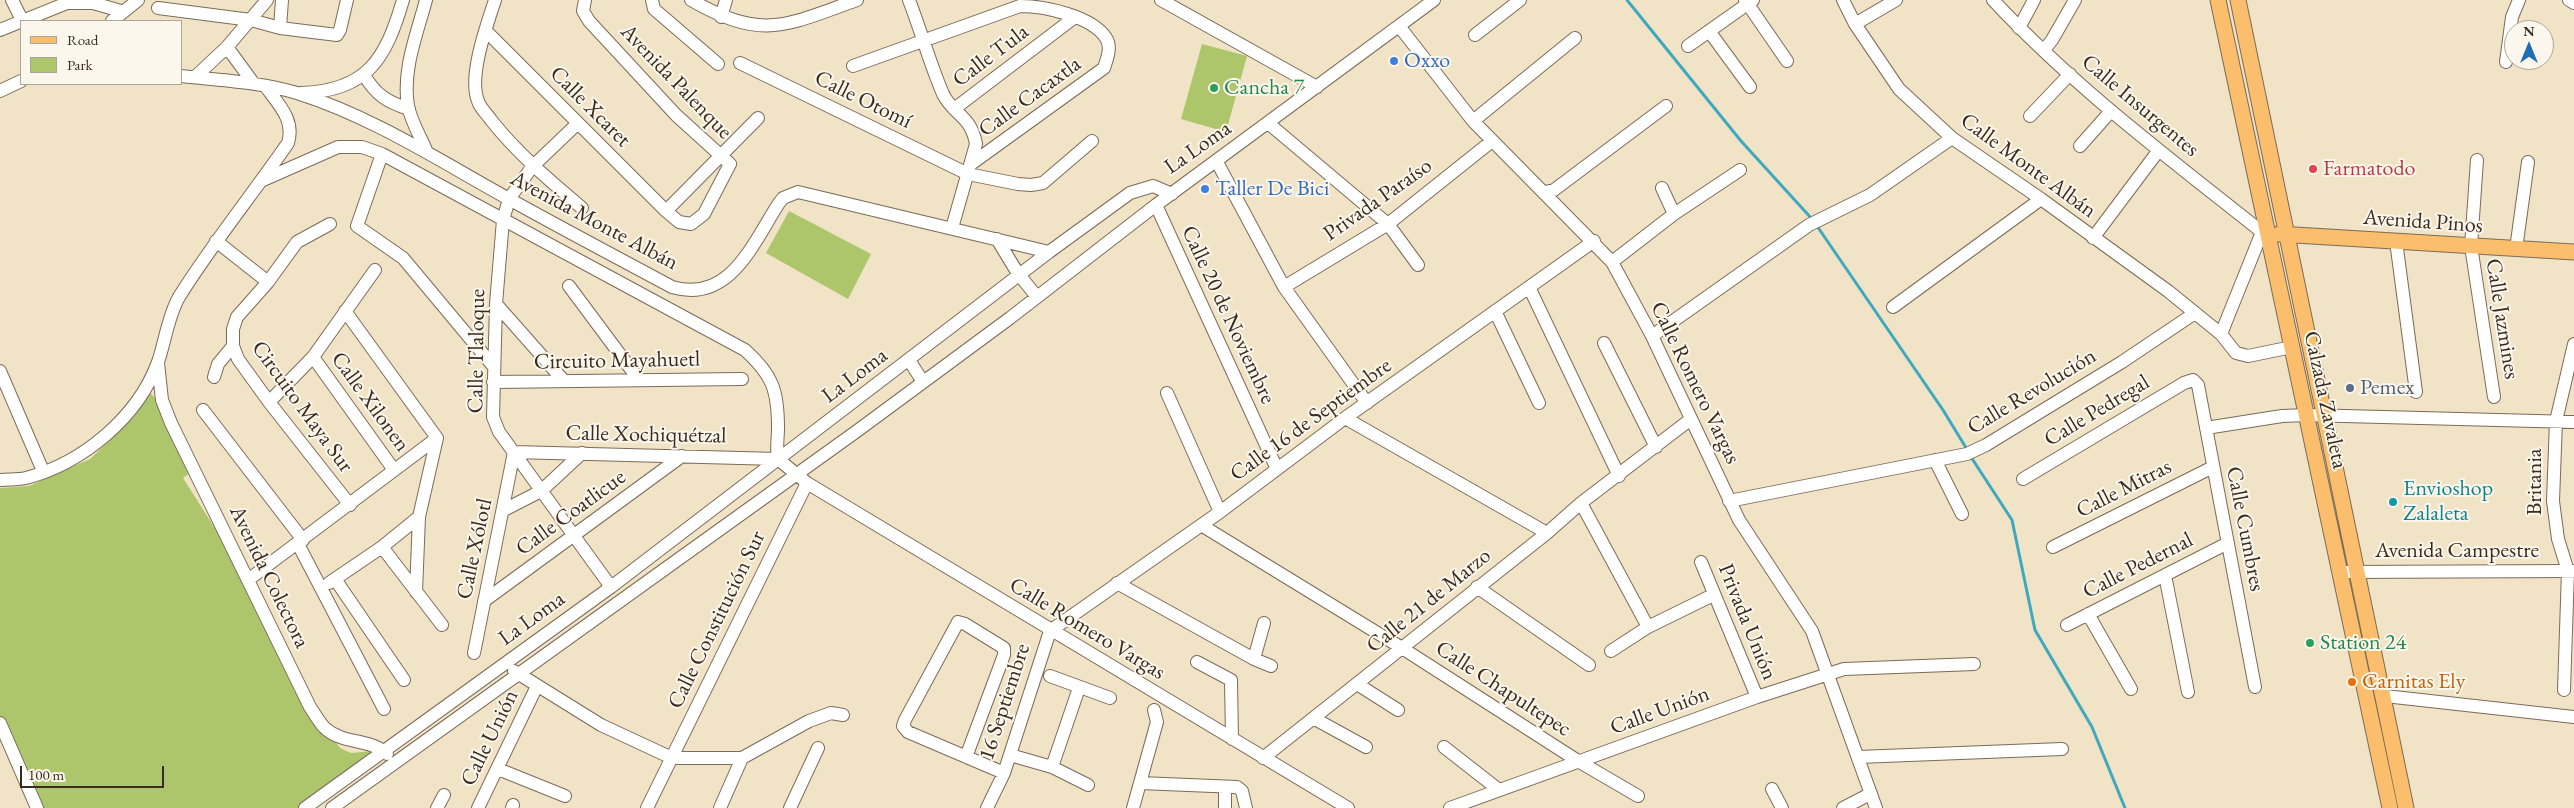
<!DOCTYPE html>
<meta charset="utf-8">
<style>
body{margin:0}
#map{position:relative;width:2574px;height:808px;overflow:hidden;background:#f1e3c6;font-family:"EB Garamond",serif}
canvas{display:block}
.legend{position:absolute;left:20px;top:20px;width:162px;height:65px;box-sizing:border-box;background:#fbf7ec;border:1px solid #aea59a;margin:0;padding:6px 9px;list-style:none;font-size:15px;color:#3b2a1e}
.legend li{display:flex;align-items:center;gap:10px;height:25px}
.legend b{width:25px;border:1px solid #aea59a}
.north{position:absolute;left:2504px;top:20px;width:50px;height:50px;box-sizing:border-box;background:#fbf7ec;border:1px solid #aea59a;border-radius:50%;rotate:0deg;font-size:14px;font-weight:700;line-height:20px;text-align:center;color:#3b2a1e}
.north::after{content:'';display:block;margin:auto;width:18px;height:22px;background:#1f6fb2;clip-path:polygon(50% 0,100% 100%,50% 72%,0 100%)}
.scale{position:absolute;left:20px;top:766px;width:144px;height:22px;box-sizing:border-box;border:2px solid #3b2a1e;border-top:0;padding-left:6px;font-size:15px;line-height:18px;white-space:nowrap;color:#3b2a1e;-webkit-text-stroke:4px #fbf7ec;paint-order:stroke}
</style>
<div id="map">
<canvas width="2574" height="808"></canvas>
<ul class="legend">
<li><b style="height:6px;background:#fabe6d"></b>Road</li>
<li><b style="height:14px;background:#adc66b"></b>Park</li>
</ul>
<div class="north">N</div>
<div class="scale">100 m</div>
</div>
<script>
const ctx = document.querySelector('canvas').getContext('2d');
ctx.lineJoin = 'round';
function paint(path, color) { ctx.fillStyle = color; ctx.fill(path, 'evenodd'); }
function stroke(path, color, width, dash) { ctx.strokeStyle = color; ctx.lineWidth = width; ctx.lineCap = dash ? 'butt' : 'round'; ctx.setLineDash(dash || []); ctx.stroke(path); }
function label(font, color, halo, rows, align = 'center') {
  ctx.font = font + ' "EB Garamond",serif'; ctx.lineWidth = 4; ctx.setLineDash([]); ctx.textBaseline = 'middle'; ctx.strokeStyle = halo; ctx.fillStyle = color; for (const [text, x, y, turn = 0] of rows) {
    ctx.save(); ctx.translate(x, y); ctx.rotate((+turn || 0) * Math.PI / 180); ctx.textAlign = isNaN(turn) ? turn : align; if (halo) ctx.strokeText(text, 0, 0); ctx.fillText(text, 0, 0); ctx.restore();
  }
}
const green = new Path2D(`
 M1202 44 1247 56 1226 132 1181 119Z
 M789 211 871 254 848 299 766 253Z
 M149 392 161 404 192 471 183 478 248 580 310 707 340 748 351 753 384 750 305 808H37L0 723V488L29 486 90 459 134 417Z`);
const stream = new Path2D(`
 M1627 0 1741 141 1812 219
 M1817 226 1943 410 1968 451
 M1971 457 2012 520 2035 630 2092 727 2125 808`);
const minor = new Path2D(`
 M12 0 22 20
 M495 0C487 25 468 76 478 101 480 108 487 114 491 120 518 154 549 180 582 208
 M652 0 654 9 718 64
 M691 0C763 41 784 26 857 0
 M909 0C921 31 930 64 943 94 953 115 971 115 976 144L952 228
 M1161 0 1317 87
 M1745 0 1787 61
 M1843 0 1855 24 1899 89 1952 138 2041 199 2168 291 2221 334 2236 353 2248 356 2292 347
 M1993 0C2074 87 2169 158 2262 232L2268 234
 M2569 0 2574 3
 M158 8 251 20 280 28 337 35 340 30 347 0
 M721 17 726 0
 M112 21 138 0
 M1855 24 1896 0
 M1399 26 1473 121 1612 262 1652 336 1739 520 1812 631 1876 808
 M280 28 282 0
 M2019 28 2034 0
 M0 30 67 3H93L121 11
 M486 31 666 211 679 222 691 224 704 214 730 164 676 115 589 21 583 11 585 0
 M1709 31 1750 87
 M1475 35 1520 0
 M1688 46 1753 0
 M227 47 254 84
 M2044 50 2052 40 2075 0
 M2506 62 2512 17 2519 0
 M740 63 968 174 1018 184 1031 185 1043 183 1092 141
 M853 66 1020 6C1044 6 1092 16 1106 38 1112 47 1107 59 1104 68L971 164
 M364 75C376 95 387 102 409 109
 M181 76C219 80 260 82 297 93 373 117 440 161 509 199 563 229 618 258 672 287 730 304 753 243 779 203L783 198 798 192 1049 252
 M195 77 227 47 267 0
 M0 91 21 81
 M301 93C368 91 386 58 403 0
 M954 109 1075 17
 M2030 116 2070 74
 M1473 121 1575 38
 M1268 123 1388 224 1418 265
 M577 124 532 167 509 199 503 220 496 304 493 417 499 432 611 587
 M2080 146 2111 111
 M426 150C420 136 411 121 408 106 402 70 417 34 426 0
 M382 154 357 226 403 258 494 367
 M2477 160 2471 246 2494 397
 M1217 162 1284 287 1367 403
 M263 180 338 147H362L382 154 745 350C773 375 778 391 778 428 778 438 776 449 778 459
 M1545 192 1554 190 1666 106
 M1156 205 1277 469
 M666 211 758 118
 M1674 214 1740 170
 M330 224 297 242 268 282 237 317 233 329V346L238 359 269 402 350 505
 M2093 238 2159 150
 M997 239 1017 272 1037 297
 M216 241 268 282
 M2396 241 2416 392
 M2516 249 2528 162
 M1612 262 1674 214 1662 188
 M569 286 639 380
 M1284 287 1388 224 1492 141
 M1529 287 1619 476
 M496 304 564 381
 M1893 307 2041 199
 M345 311 437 438
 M1495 311 1539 403
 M2221 334 2262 232
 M1652 336 1809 225 1870 195 1952 138
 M1604 343 1656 447
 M313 357 394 470
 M909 360 923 382
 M158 363 162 400 171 423 310 707C315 714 320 724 326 729 343 744 372 739 387 754
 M0 371 43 471
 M214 377 218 364 233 346
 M493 382 742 379
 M1167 393 1220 512
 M269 402 313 357 375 270
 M203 410 303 540
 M1345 418 1547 533
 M2206 428 2282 416 2306 415 2574 422
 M1935 460 1962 514
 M2023 479 2184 383 2193 380 2198 385 2255 687
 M0 480C8 479 18 480 26 478 83 463 138 417 158 362 165 342 168 316 179 297 212 244 252 195 288 143 295 120 279 105 266 87
 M807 483 1348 808
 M1729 501 1967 454 1986 445 2122 362 2195 313
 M1581 503 1648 627
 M504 510 541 491 582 453
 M1201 525 1402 648 1578 761 1638 796
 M298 544 384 709
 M382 547 442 625
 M2053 547 2213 467
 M1701 562 1757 697
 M2341 572 2574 571
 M2165 575 2188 692
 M335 579 404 680
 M248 580 437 438
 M329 583 382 547 419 517
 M1117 583 1254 659 1271 666
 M1477 587 1589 665
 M416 592 419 517 437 438
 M484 601 682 456
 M2088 614 2131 689
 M2067 625 2228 543
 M1050 631 1220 512 1345 418 1594 241
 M1611 651 1648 627 1713 595
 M474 653 514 452 778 459
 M1254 659 1264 623
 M1197 662 1231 680 1232 739
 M514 671 601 725 672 758H742L809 721 831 713 843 715
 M1050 676 1110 698
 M1357 684 1398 710
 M2564 690 2568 571 2558 539 2553 501 2556 421 2574 344
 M2385 696 2574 717
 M1315 719 1366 747
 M0 723 37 808
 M1444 747 1499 790
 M1010 755 1052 767 1088 785
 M966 757 1004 655V648L965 624 958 622 905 720 903 726 908 732 1004 773
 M1858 757 2062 749
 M1263 758 1547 533 1581 503 1691 419
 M1052 767 1079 688
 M498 769 565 796
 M1140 783 1237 787 1242 791 1246 808
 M1225 787V808
 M1772 789 1782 808
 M305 808 611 587 1049 252 1130 193 1153 186 1172 194
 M332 808 857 431 1010 318 1156 205 1434 0
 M437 808 444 795
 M478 808 537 686
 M512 808 513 805
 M647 808 807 483 778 459
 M720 808 742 758
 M790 808 818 748
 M987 808 1004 773 1050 631
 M1133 808 1157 722 1154 710
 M1450 808 1757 697 1844 669 1974 664
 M1843 808 1870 794`);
const major = new Path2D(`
 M2218 0 2390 808
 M2238 0 2406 808
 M2279 234 2574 252`);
const markers = [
 [1394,61,5,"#3f7fe0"],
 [1214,88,5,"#2e9e5b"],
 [2313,169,5,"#e0444e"],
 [1205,189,5,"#3f7fe0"],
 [2350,388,5,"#5c6f8a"],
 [2393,502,5,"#0f9aa8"],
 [2310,643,5,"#2e9e5b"],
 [2352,682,5,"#e8710a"]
];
const streetNames = [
 ["Calle Tula",991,56,-37],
 ["Avenida Palenque",676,82,46],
 ["Calle Cacaxtla",1030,97,-36],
 ["Calle Otomí",863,100,26],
 ["Calle Insurgentes",2140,106,40],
 ["Calle Xcaret",590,107,45],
 ["La Loma",1198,148,-35],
 ["Calle Monte Albán",2028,166,36],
 ["Privada Paraíso",1378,200,-35],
 ["Avenida Monte Albán",594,221,28],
 ["Avenida Pinos",2423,222,4],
 ["Calle 20 de Noviembre",1228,315,65],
 ["Calle Jazmines",2502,319,81],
 ["Calle Tlaloque",477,351,-89],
 ["Circuito Mayahuetl",617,361,-1],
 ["La Loma",855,376,-37],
 ["Calle Romero Vargas",1695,383,64],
 ["Calle Revolución",2032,392,-31],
 ["Calzada Zavaleta",2325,400,78],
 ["Calle Xilonen",370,402,54],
 ["Circuito Maya Sur",302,407,54],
 ["Calle Pedregal",2097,411,-31],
 ["Calle 16 de Septiembre",1311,420,-36],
 ["Calle Xochiquétzal",646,435,1],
 ["Britania",2535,482,-90],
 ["Calle Mitras",2124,489,-27],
 ["Calle Coatlicue",571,513,-36],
 ["Calle Cumbres",2245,529,79],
 ["Calle Xólotl",475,549,-78],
 ["Avenida Campestre",2457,551],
 ["Calle Pedernal",2138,566,-27],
 ["Avenida Colectora",269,577,64],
 ["Calle 21 de Marzo",1429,601,-39],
 ["La Loma",532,619,-36],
 ["Calle Constitución Sur",717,620,-64],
 ["Privada Unión",1747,622,68],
 ["Calle Romero Vargas",1087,629,31],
 ["Calle Chapultepec",1503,689,33],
 ["16 Septiembre",1005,702,-72],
 ["Calle Unión",1660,711,-20],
 ["Calle Unión",490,738,-64]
];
const shopNames = [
 ["Oxxo",1404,61],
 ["Taller De Bici",1215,189]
];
const leisureNames = [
 ["Cancha 7",1224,88],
 ["Station 24",2320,643]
];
const healthNames = [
 ["Farmatodo",2323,169]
];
const serviceNames = [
 ["Pemex",2360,388]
];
const cultureNames = [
 ["Envioshop",2403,489],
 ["Zalaleta",2403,514]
];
const foodNames = [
 ["Carnitas Ely",2362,682]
];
paint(green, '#adc66b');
stroke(stream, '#3ea9be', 3);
stroke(minor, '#7b6b59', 14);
stroke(major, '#7b6b59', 17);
stroke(minor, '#fff', 12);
stroke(major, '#fabe6d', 15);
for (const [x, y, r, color] of markers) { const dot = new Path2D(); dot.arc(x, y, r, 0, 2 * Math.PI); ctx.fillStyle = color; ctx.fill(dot); stroke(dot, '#fbf7ec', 2); }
label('22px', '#3b2a1e', '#fbf7ec', streetNames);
label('22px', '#366cbe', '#fbf7ec', shopNames, 'left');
label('22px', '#27864d', '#fbf7ec', leisureNames, 'left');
label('22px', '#be3a42', '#fbf7ec', healthNames, 'left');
label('22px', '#4e5e75', '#fbf7ec', serviceNames, 'left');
label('22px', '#0d838f', '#fbf7ec', cultureNames, 'left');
label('22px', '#c56008', '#fbf7ec', foodNames, 'left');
</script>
